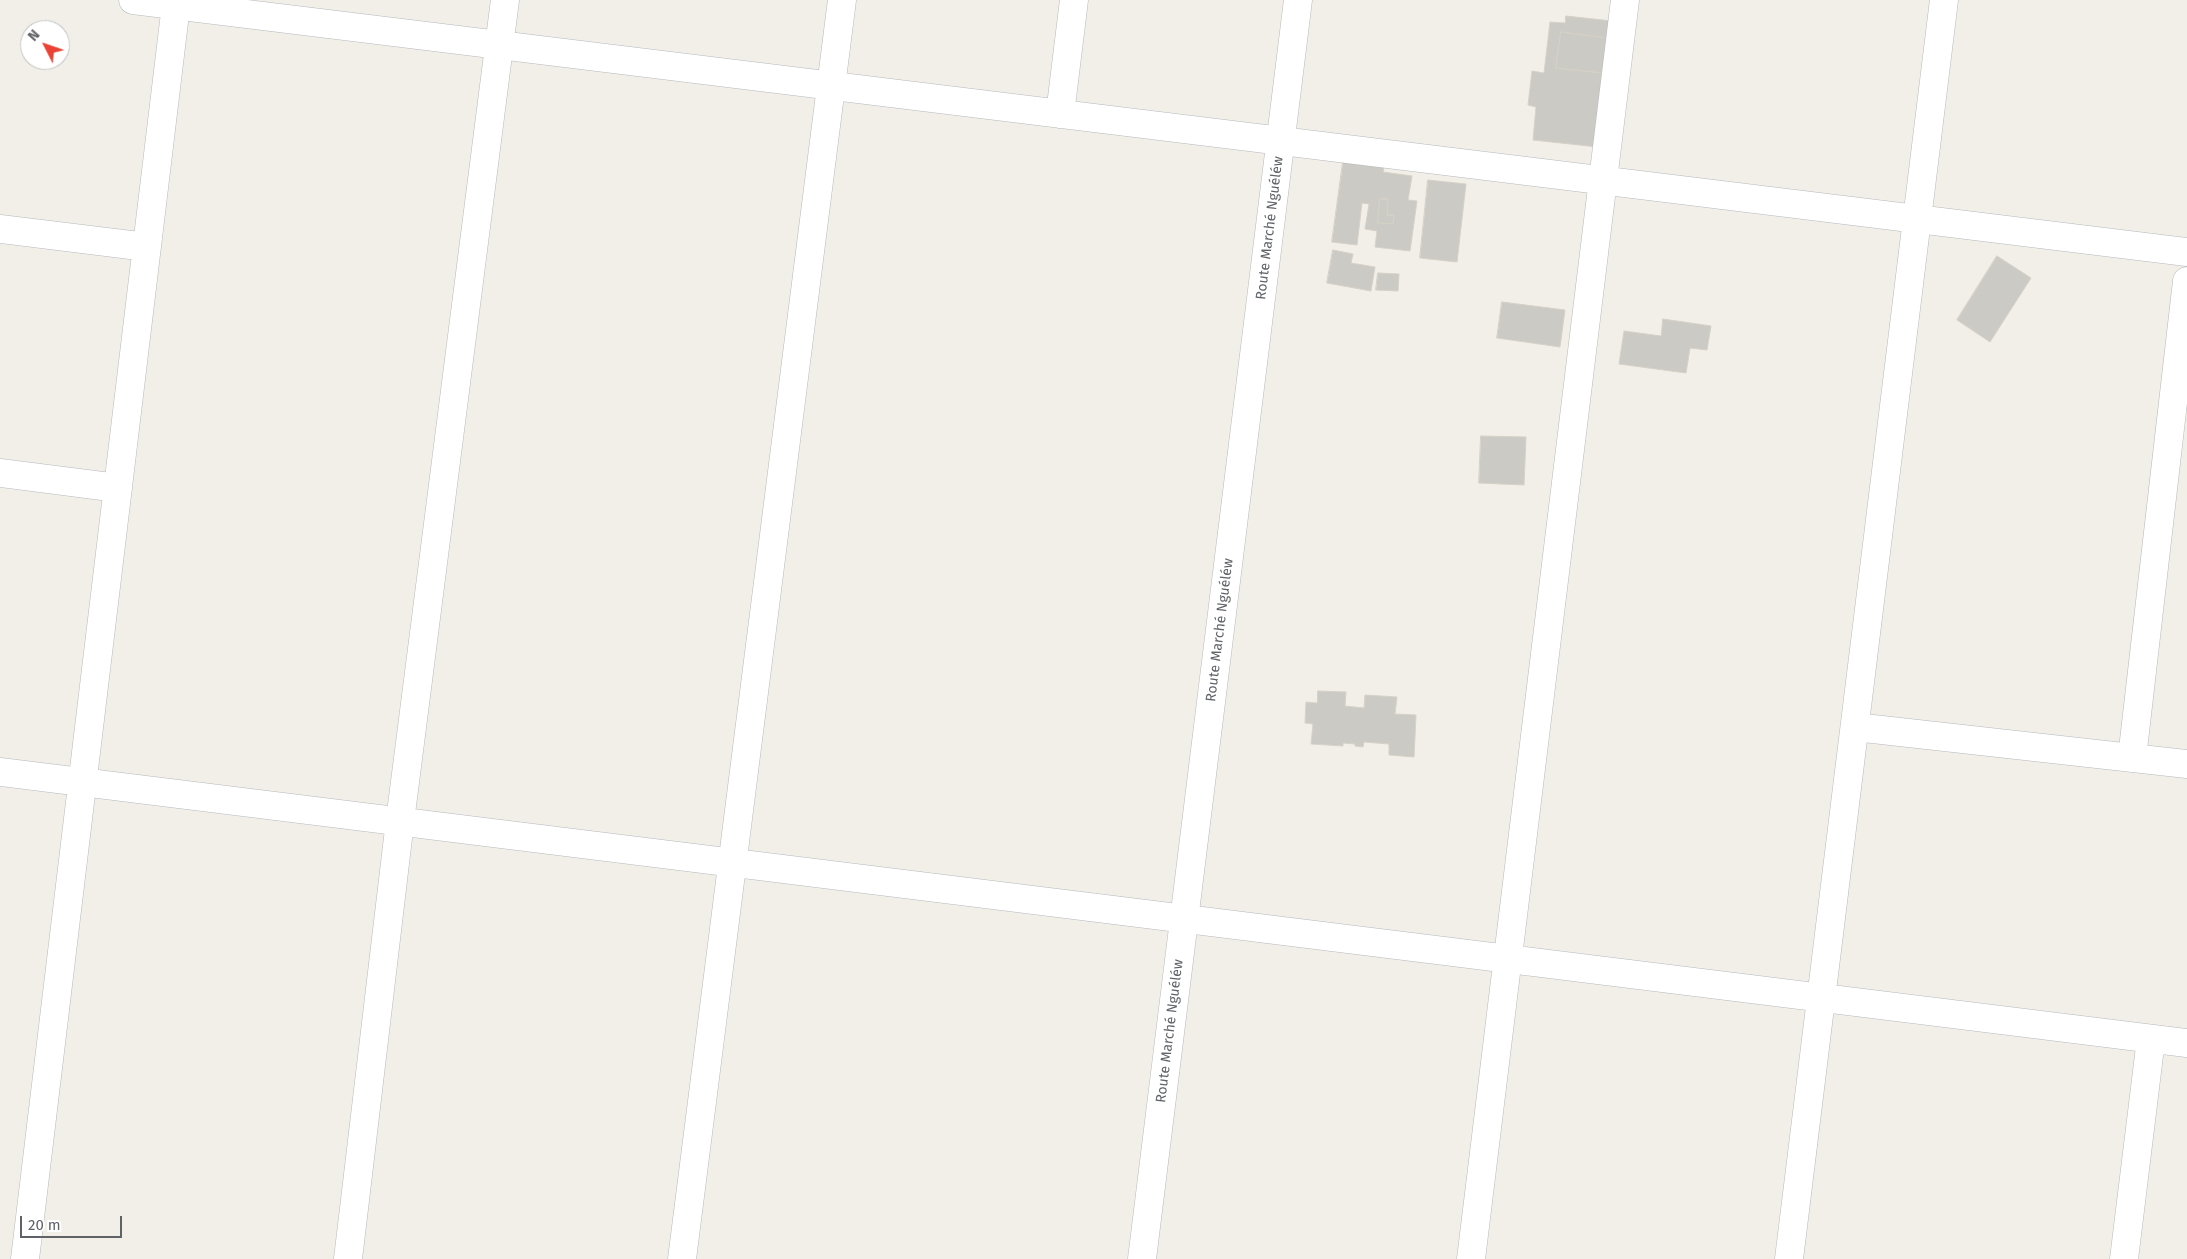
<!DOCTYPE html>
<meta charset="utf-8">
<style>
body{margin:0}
#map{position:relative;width:2187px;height:1259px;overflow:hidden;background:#f1efe8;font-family:"Fira Sans",sans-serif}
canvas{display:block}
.north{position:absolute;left:20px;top:20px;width:50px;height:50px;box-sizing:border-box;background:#fff;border:1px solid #bfc1c3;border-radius:50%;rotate:311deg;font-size:14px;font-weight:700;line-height:20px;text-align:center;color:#5f6368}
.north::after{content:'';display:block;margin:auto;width:18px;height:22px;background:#ea4335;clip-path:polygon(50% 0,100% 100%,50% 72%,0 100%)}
.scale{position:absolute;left:20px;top:1216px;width:102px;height:22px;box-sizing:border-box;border:2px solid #5f6368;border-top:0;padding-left:6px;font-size:15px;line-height:18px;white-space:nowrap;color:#5f6368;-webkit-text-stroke:4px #fff;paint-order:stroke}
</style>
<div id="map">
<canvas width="2187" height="1259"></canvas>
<div class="north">N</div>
<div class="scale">20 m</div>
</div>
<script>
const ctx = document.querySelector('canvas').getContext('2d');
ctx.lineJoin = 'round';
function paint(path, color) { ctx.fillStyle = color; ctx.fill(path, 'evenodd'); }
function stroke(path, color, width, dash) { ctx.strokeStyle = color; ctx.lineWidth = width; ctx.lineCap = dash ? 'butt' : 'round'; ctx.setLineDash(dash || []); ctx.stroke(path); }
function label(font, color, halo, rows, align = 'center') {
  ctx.font = font + ' "Fira Sans",sans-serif'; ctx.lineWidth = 4.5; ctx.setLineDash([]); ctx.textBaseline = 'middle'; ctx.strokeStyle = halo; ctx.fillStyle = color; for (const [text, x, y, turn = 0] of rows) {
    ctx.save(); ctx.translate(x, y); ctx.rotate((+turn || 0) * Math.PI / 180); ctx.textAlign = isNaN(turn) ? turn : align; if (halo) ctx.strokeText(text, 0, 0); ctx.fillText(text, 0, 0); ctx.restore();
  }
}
const building = new Path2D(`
 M1566 16 1621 22 1607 148 1533 140 1536 107 1528 105 1532 71 1544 73 1550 22 1565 23ZM1561 32 1616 39 1612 74 1556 68Z
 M1561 32 1616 39 1612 74 1556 68Z
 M1343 162 1384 167 1383 172 1412 176 1408 200 1417 201 1410 251 1375 247 1377 231 1365 229 1369 204 1362 203 1357 245 1332 242ZM1380 199H1388L1387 215H1394L1393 224 1378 223Z
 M1428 180 1466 184 1457 262 1420 258Z
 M1380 199H1388L1387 215H1394L1393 224 1378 223Z
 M1333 250 1353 254 1351 263 1375 267 1371 291 1327 283Z
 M1997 256 2031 278 1990 342 1957 320Z
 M1378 273 1399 274 1398 291 1376 290Z
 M1502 302 1565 310 1560 347 1497 338Z
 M1663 319 1711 326 1707 350 1690 348 1686 373 1619 364 1624 331 1661 336Z
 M1481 436 1526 437 1524 485 1479 483Z
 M1318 691 1346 692 1345 706 1364 708 1365 695 1397 697 1395 714 1416 715 1414 757 1389 755V744L1364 742 1363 747 1355 746V744L1343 743V746L1311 744 1313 724 1305 723 1306 702 1317 703Z`);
const street = new Path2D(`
 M133 0 2187 252
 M1060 114 1074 0
 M0 229 147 247
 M0 473 118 488
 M1855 727 2187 764
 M2132 758 2187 281
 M0 772 2187 1043
 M25 1259 176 5
 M348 1259 400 821 505 0
 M682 1259 842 0
 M1142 1259 1298 0
 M1471 1259 1625 0
 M1789 1259 1944 0
 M2124 1259 2151 1039`);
const streetNames = [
 ["Route Marché Nguéléw",1270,228,-83],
 ["Route Marché Nguéléw",1220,630,-83],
 ["Route Marché Nguéléw",1170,1031,-83]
];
paint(building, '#cccac5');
stroke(building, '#d6d1c6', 1);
stroke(street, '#b5b8bc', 29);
stroke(street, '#fff', 28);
label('14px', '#5f6368', '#fff', streetNames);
</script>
